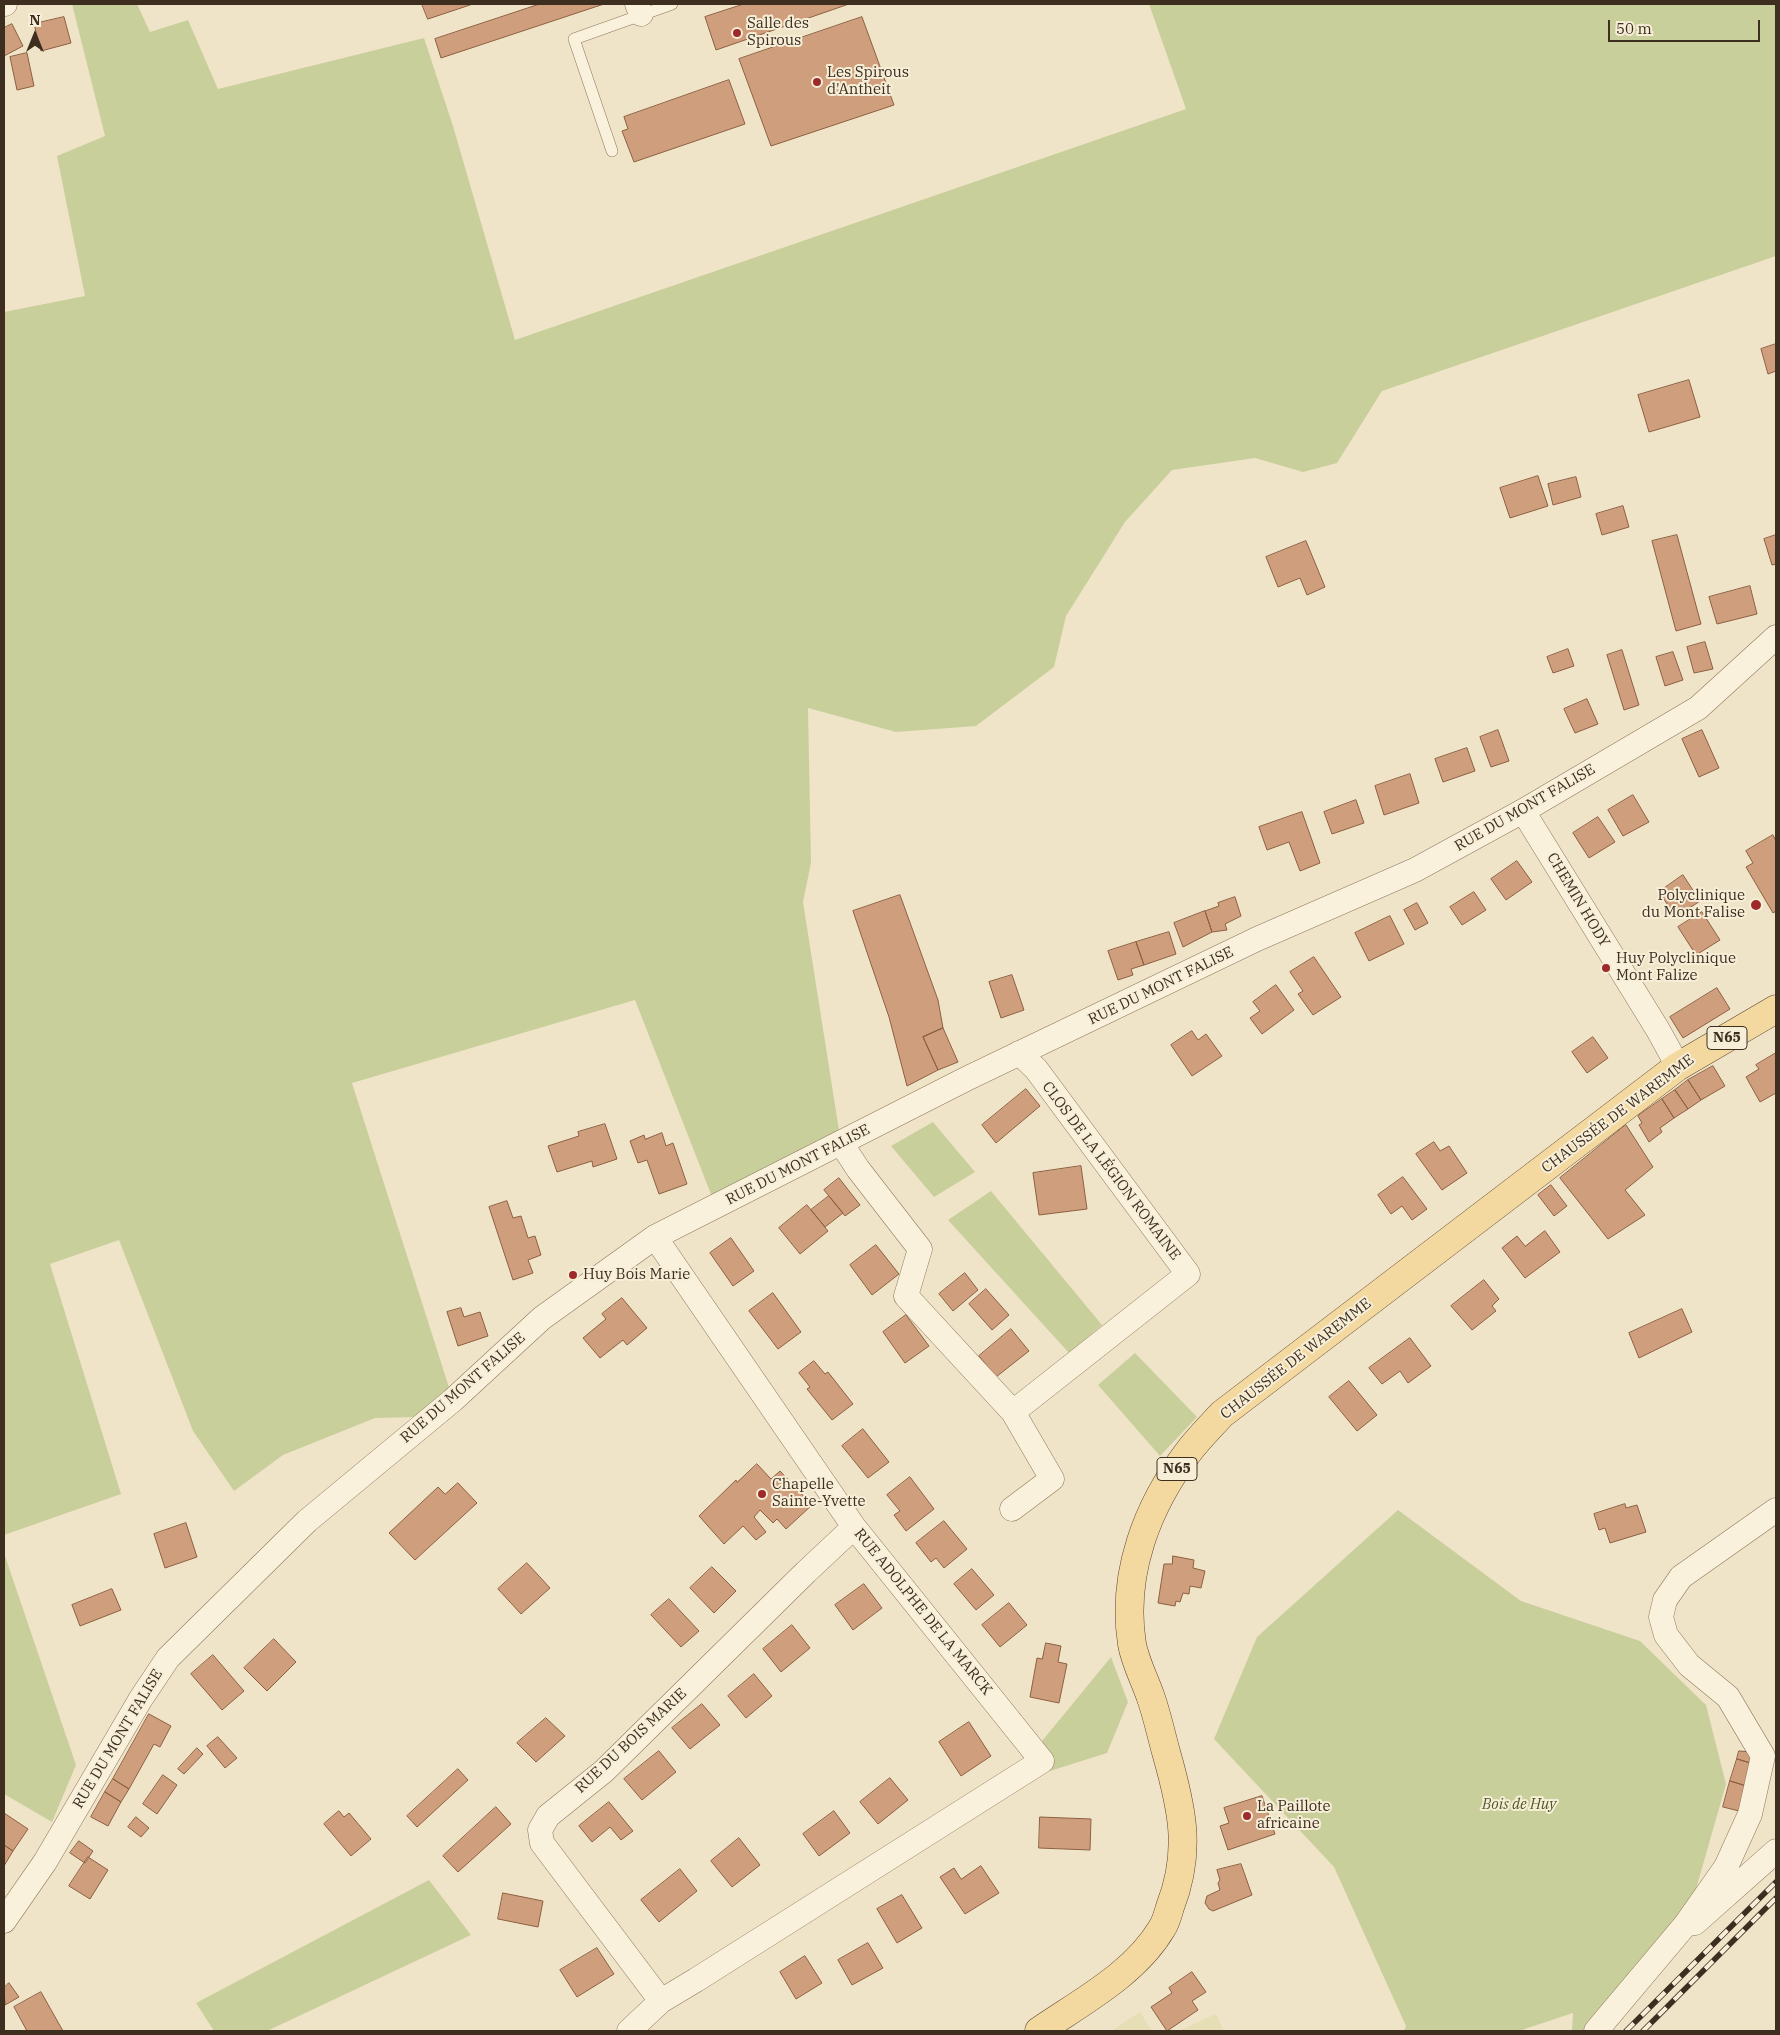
<!DOCTYPE html>
<meta charset="utf-8">
<style>
body{margin:0}
#map{position:relative;width:1780px;height:2035px;overflow:hidden;background:#f0e4c8;font-family:"IBM Plex Serif",serif}
canvas{display:block}
.frame{position:absolute;inset:0;border:5px solid #3d2e20;pointer-events:none}
.north{position:absolute;left:10px;top:10px;width:50px;height:50px;-webkit-text-stroke:4px #f7eed8;paint-order:stroke;rotate:0deg;font-size:14px;font-weight:700;line-height:20px;text-align:center;color:#3d2e20}
.north::after{content:'';display:block;margin:auto;width:18px;height:22px;background:#3d2e20;clip-path:polygon(50% 0,100% 100%,50% 72%,0 100%)}
.scale{position:absolute;left:1608px;top:20px;width:152px;height:22px;box-sizing:border-box;border:2px solid #3d2e20;border-top:0;padding-left:6px;font-size:15px;line-height:18px;white-space:nowrap;color:#3d2e20;-webkit-text-stroke:4px #f7eed8;paint-order:stroke}
</style>
<div id="map">
<canvas width="1780" height="2035"></canvas>
<div class="frame"></div>
<div class="north">N</div>
<div class="scale">50 m</div>
</div>
<script>
const ctx = document.querySelector('canvas').getContext('2d');
ctx.lineJoin = 'round';
function paint(path, color) { ctx.fillStyle = color; ctx.fill(path, 'evenodd'); }
function stroke(path, color, width, dash) { ctx.strokeStyle = color; ctx.lineWidth = width; ctx.lineCap = dash ? 'butt' : 'round'; ctx.setLineDash(dash || []); ctx.stroke(path); }
function label(font, color, halo, rows, align = 'center') {
  ctx.font = font + ' "IBM Plex Serif",serif'; ctx.lineWidth = 4; ctx.setLineDash([]); ctx.textBaseline = 'middle'; ctx.strokeStyle = halo; ctx.fillStyle = color; for (const [text, x, y, turn = 0] of rows) {
    ctx.save(); ctx.translate(x, y); ctx.rotate((+turn || 0) * Math.PI / 180); ctx.textAlign = isNaN(turn) ? turn : align; if (halo) ctx.strokeText(text, 0, 0); ctx.fillText(text, 0, 0); ctx.restore();
  }
}
const farmland = new Path2D(`
 M1140 2012 1152 2031H1111Z
 M1216 2014 1224 2031H1178Z`);
const green = new Path2D(`
 M72 4H137L150 32 188 20 218 89 424 38 453 126 515 340 1186 109 1149 4H1776V256L1382 391 1337 463 1303 472 1255 458 1172 470 1125 522 1066 616 1054 667 976 726 896 732 808 708 811 863 803 902 841 1143 716 1207 635 1000 352 1083 453 1400 418 1417 375 1418 283 1455 234 1491 193 1431 119 1240 50 1264 121 1494 4 1535V312L85 296 57 156 105 136Z
 M933 1122 975 1172 934 1197 891 1146Z
 M991 1191 1102 1325 1069 1353 948 1220Z
 M1135 1353 1197 1417 1160 1456 1098 1385Z
 M1398 1510 1521 1601 1640 1641 1706 1705 1726 1784 1686 1924 1595 2031H1572L1573 2013 1519 2031H1404L1406 2026 1334 1867 1214 1739 1257 1637Z
 M4 1553 76 1765 52 1822 4 1794Z
 M1111 1657 1128 1702 1107 1753 1050 1771 1042 1741Z
 M429 1880 471 1935 267 2031H214L196 2003Z`);
const building = new Path2D(`
 M422 4H473L428 19Z
 M540 4H604L441 58 435 39Z
 M744 4H849L716 50 705 17Z
 M64 17 71 43 41 51 34 24Z
 M862 17 894 105 771 146 739 59Z
 M12 24 23 46 4 56V28Z
 M27 53 34 86 17 90 10 57Z
 M729 80 745 124 634 162 622 131 628 129 624 117Z
 M1776 344V371L1768 374 1761 349Z
 M1689 380 1700 417 1649 432 1638 395Z
 M1538 476 1548 506 1510 518 1500 488Z
 M1576 477 1581 497 1553 505 1548 484Z
 M1623 506 1629 527 1602 535 1596 514Z
 M1677 535 1701 624 1676 631 1652 541Z
 M1776 535V564L1772 565 1764 539Z
 M1306 541 1325 587 1307 595 1300 578 1278 587 1266 557Z
 M1750 586 1757 614 1717 624 1709 597Z
 M1705 642 1713 669 1694 673 1687 647Z
 M1568 649 1574 666 1553 673 1547 657Z
 M1622 650 1639 705 1624 710 1607 655Z
 M1673 652 1683 680 1665 686 1656 657Z
 M1587 699 1598 724 1575 733 1564 709Z
 M1498 730 1509 761 1491 767 1480 737Z
 M1702 730 1719 768 1699 777 1682 739Z
 M1467 748 1475 771 1443 782 1435 759Z
 M1410 774 1419 803 1384 815 1375 786Z
 M1633 795 1649 822 1623 836 1608 810Z
 M1356 800 1364 823 1332 834 1324 812Z
 M1302 812 1320 863 1300 871 1289 842 1267 850 1259 827Z
 M1598 817 1615 842 1589 858 1573 833Z
 M1773 835 1776 841V911L1773 913 1746 867 1753 863 1746 851Z
 M1517 861 1532 882 1506 900 1491 879Z
 M1683 875 1700 901 1676 917 1659 892Z
 M1474 892 1486 910 1462 925 1450 907Z
 M900 895 938 1000 943 1028 923 1037 938 1070 907 1086 889 1017 853 911Z
 M1235 897 1241 916 1225 924 1227 930 1212 932 1205 911 1219 906 1218 903Z
 M1417 903 1428 923 1415 930 1404 910Z
 M1205 911 1212 932 1183 947 1174 923Z
 M1702 912 1720 940 1696 955 1678 927Z
 M1390 916 1404 944 1369 961 1355 933Z
 M1169 932 1176 954 1144 965 1136 942Z
 M1136 942 1144 965 1131 969 1133 975 1118 980 1108 951Z
 M1314 957 1341 997 1313 1015 1298 994 1303 991 1290 972Z
 M1012 975 1024 1010 1001 1018 989 982Z
 M1276 985 1294 1010 1262 1034 1250 1018 1260 1011 1253 1002Z
 M1717 988 1730 1009 1683 1038 1670 1017Z
 M943 1028 958 1062 938 1070 923 1037Z
 M1192 1031 1198 1040 1206 1034 1222 1056 1192 1076 1171 1045Z
 M1593 1037 1608 1058 1587 1073 1572 1052Z
 M1776 1053V1093L1760 1102 1746 1077 1759 1069 1756 1065Z
 M1713 1066 1725 1086 1701 1100 1688 1080Z
 M1688 1080 1701 1100 1688 1109 1675 1090Z
 M1026 1089 1040 1106 996 1143 982 1125Z
 M1675 1090 1688 1109 1674 1118 1662 1099Z
 M1662 1099 1674 1118 1660 1128 1662 1132 1649 1142 1639 1125 1642 1123 1638 1116Z
 M605 1124 617 1159 593 1167 592 1161 557 1172 548 1146 579 1136 578 1132Z
 M1626 1125 1653 1167 1625 1190 1645 1215 1608 1239 1560 1178Z
 M662 1133 666 1146 673 1143 687 1184 659 1194 647 1160 638 1163 630 1141 644 1135 645 1139Z
 M1434 1142 1440 1151 1449 1146 1467 1173 1442 1190 1416 1154Z
 M1081 1166 1087 1209 1039 1215 1033 1173Z
 M1403 1177 1427 1209 1412 1220 1402 1206 1391 1214 1378 1195Z
 M839 1178 860 1205 845 1216 824 1190Z
 M1551 1185 1567 1206 1554 1216 1538 1195Z
 M829 1196 843 1213 825 1227 811 1210Z
 M507 1201 513 1218 521 1216 528 1238 535 1236 541 1255 528 1260 533 1273 513 1280 489 1207Z
 M807 1205 828 1231 800 1254 779 1228Z
 M1545 1231 1560 1252 1525 1278 1502 1248 1517 1236 1525 1246Z
 M731 1238 754 1271 733 1286 710 1253Z
 M876 1245 899 1274 872 1295 850 1265Z
 M965 1273 978 1290 953 1311 939 1294Z
 M1484 1280 1499 1299 1492 1306 1496 1311 1472 1330 1451 1306Z
 M986 1289 1009 1315 992 1330 969 1304Z
 M773 1293 801 1332 778 1349 749 1311Z
 M622 1298 647 1328 627 1345 623 1340 600 1358 583 1338 606 1319 602 1314Z
 M461 1308 464 1317 480 1312 488 1336 458 1346 447 1312Z
 M1682 1309 1692 1332 1639 1358 1629 1333Z
 M906 1315 929 1346 905 1363 883 1332Z
 M1011 1329 1029 1351 996 1377 979 1356Z
 M1410 1338 1431 1366 1408 1383 1400 1371 1382 1384 1369 1368Z
 M814 1361 825 1374 828 1372 853 1404 832 1420 807 1389 810 1387 799 1373Z
 M1349 1381 1377 1415 1357 1431 1329 1397Z
 M863 1429 889 1462 868 1478 842 1446Z
 M757 1464 771 1479 780 1471 812 1505 786 1529 777 1519 773 1523 760 1510 754 1517 766 1532 756 1540 743 1526 724 1544 699 1516 736 1480 737 1482Z
 M910 1477 934 1509 906 1531 894 1515 900 1511 887 1495Z
 M458 1483 477 1503 415 1560 389 1533 438 1487 445 1494Z
 M1625 1504 1626 1508 1637 1505 1646 1532 1610 1543 1605 1528 1599 1530 1594 1514Z
 M944 1521 967 1549 944 1568 936 1558 931 1562 916 1543Z
 M186 1523 197 1557 165 1568 154 1534Z
 M1173 1556 1194 1560 1193 1568 1205 1571 1201 1588 1190 1586 1189 1594 1183 1593 1180 1602 1176 1601 1175 1606 1158 1603 1164 1564H1172Z
 M527 1563 550 1588 521 1614 498 1589Z
 M712 1567 736 1591 714 1613 690 1588Z
 M972 1569 994 1595 976 1610 954 1584Z
 M864 1584 882 1608 853 1630 835 1605Z
 M112 1589 121 1610 80 1626 72 1605Z
 M669 1599 699 1631 681 1647 651 1615Z
 M1009 1603 1027 1625 1000 1647 982 1625Z
 M792 1625 810 1648 781 1672 763 1649Z
 M274 1639 296 1662 267 1691 244 1668Z
 M1046 1643 1061 1646 1058 1662 1067 1664 1059 1703 1030 1697 1037 1658 1042 1659Z
 M213 1655 244 1691 222 1710 191 1674Z
 M754 1674 772 1696 746 1718 728 1696Z
 M702 1704 720 1725 690 1749 672 1728Z
 M149 1714 171 1726 160 1747 154 1744 129 1789 113 1779Z
 M546 1718 565 1736 536 1762 517 1743Z
 M969 1722 991 1756 961 1776 939 1742Z
 M218 1737 237 1758 225 1768 207 1746Z
 M197 1748 203 1754 184 1774 178 1769Z
 M659 1751 676 1772 642 1800 624 1779Z
 M1739 1751 1753 1752 1754 1764 1737 1759Z
 M1737 1759 1754 1764 1750 1787 1730 1781Z
 M458 1769 468 1780 417 1827 407 1816Z
 M163 1775 177 1785 157 1814 143 1804Z
 M890 1778 908 1800 878 1824 860 1802Z
 M113 1779 129 1789 121 1802 105 1792Z
 M1730 1781 1750 1787 1743 1812 1723 1807Z
 M105 1792 121 1802 108 1826 91 1817Z
 M1262 1796 1275 1834 1228 1850 1220 1826 1229 1823 1224 1808Z
 M609 1802 633 1831 621 1840 610 1827 592 1842 579 1826Z
 M496 1807 511 1824 458 1872 443 1856Z
 M339 1811 344 1817 349 1813 371 1839 351 1856 324 1824Z
 M834 1811 850 1833 819 1856 803 1834Z
 M4 1813 28 1829 13 1851 4 1845Z
 M136 1817 149 1828 141 1837 128 1827Z
 M1040 1817 1091 1819 1090 1850 1039 1848Z
 M739 1838 760 1865 732 1887 711 1861Z
 M79 1841 93 1851 85 1863 70 1853Z
 M4 1845 13 1851 4 1866Z
 M88 1857 108 1870 90 1899 69 1886Z
 M1241 1864 1252 1895 1213 1911 1209 1909 1205 1903 1207 1896 1220 1890 1218 1883 1220 1880 1217 1870Z
 M981 1866 999 1893 965 1914 940 1877 954 1868 961 1879Z
 M680 1869 697 1891 659 1922 641 1900Z
 M503 1893 543 1901 538 1927 498 1919Z
 M902 1895 922 1928 897 1943 877 1909Z
 M868 1943 883 1968 852 1985 838 1960Z
 M597 1948 614 1974 577 1997 560 1970Z
 M805 1956 822 1983 796 1999 780 1972Z
 M1192 1972 1206 1992 1192 2001 1198 2010 1167 2031 1151 2007 1172 1993 1169 1988Z
 M9 1983 19 1997 5 2005 4 1988Z
 M41 1992 63 2031H27L14 2007Z`);
const lane = new Path2D(`
 M612 151 574 39 672 4`);
const street = new Path2D(`
 M4 4H5
 M637 4 641 14
 M1523 811 1658 1030 1674 1059 1677 1067
 M841 1143 858 1169 920 1249 906 1296 1013 1412 1188 1274 1036 1069 1019 1053
 M1012 1509 1052 1479 1013 1412
 M4 1921 45 1862 140 1700 168 1658 307 1521 453 1400 542 1318 655 1237 968 1078 1257 939 1415 870 1523 811 1698 708 1776 637
 M1686 1924 1726 1867 1750 1814 1763 1756 1728 1697 1689 1665 1666 1635 1661 1617 1665 1600 1681 1577 1776 1510
 M661 2001 542 1843 540 1830 548 1816 604 1771 806 1572 854 1527
 M629 2031 661 2001 696 1980 1042 1761 854 1527 655 1237
 M1596 2031 1686 1924 1695 1923 1776 1851`);
const primary = new Path2D(`
 M1039 2031C1081 2002 1135 1974 1162 1928 1166 1922 1168 1914 1170 1907 1192 1851 1182 1808 1166 1752 1161 1734 1157 1715 1151 1698 1145 1680 1135 1662 1132 1644 1121 1574 1147 1506 1189 1451 1199 1438 1211 1426 1222 1414L1677 1067 1776 1009`);
const rail = new Path2D(`
 M1626 2031 1776 1882
 M1643 2031 1776 1898`);
const markers = [
 [737,33,5,"#9e2a2b"],
 [817,82,5,"#9e2a2b"],
 [1756,905,6,"#9e2a2b"],
 [1606,968,5,"#9e2a2b"],
 [573,1275,5,"#9e2a2b"],
 [762,1494,5,"#9e2a2b"],
 [1247,1816,5,"#9e2a2b"]
];
const shields = [
 [1727,1038,40],
 [1177,1469,40]
];
const shieldNames = [
 ["N65",1727,1038],
 ["N65",1177,1469]
];
const poiNames = [
 ["Salle des",747,24],
 ["Spirous",747,41],
 ["Les Spirous",827,73],
 ["d'Antheit",827,90],
 ["Polyclinique",1745,896,"right"],
 ["du Mont Falise",1745,913,"right"],
 ["Huy Polyclinique",1616,959],
 ["Mont Falize",1616,976],
 ["Huy Bois Marie",583,1275],
 ["Chapelle",772,1485],
 ["Sainte-Yvette",772,1502],
 ["La Paillote",1257,1807],
 ["africaine",1257,1824]
];
const streetNames = [
 ["RUE DU MONT FALISE",1525,808,-30],
 ["CHEMIN HODY",1578,900,59],
 ["RUE DU MONT FALISE",1161,986,-26],
 ["CHAUSSÉE DE WAREMME",1618,1114,-37],
 ["RUE DU MONT FALISE",798,1165,-27],
 ["CLOS DE LA LÉGION ROMAINE",1111,1171,53],
 ["CHAUSSÉE DE WAREMME",1296,1359,-38],
 ["RUE DU MONT FALISE",463,1388,-41],
 ["RUE ADOLPHE DE LA MARCK",923,1612,51],
 ["RUE DU MONT FALISE",118,1739,-59],
 ["RUE DU BOIS MARIE",631,1741,-43]
];
const parkNames = [
 ["Bois de Huy",1519,1805]
];
paint(farmland, '#e6deb5');
paint(green, '#c9cf9b');
paint(building, '#cf9f7d');
stroke(building, '#8d5f41', 1);
stroke(lane, '#8d765c', 12);
stroke(street, '#8d765c', 25);
stroke(primary, '#5b4430', 29);
stroke(lane, '#faf1dc', 11);
stroke(street, '#faf1dc', 24);
stroke(primary, '#f3d9a0', 28);
stroke(rail, '#3d2e20', 5.5);
stroke(rail, '#f7eed8', 4, [11]);
for (const [x, y, r, color] of markers) { const dot = new Path2D(); dot.arc(x, y, r, 0, 2 * Math.PI); ctx.fillStyle = color; ctx.fill(dot); stroke(dot, '#f7eed8', 2); }
for (const [x, y, w] of shields) { const box = new Path2D(); box.roundRect(x - w / 2, y - 11.5, w, 23, 4); ctx.fillStyle = '#f7eed8'; ctx.fill(box); stroke(box, '#3d2e20', 1); }
label('bold 14px', '#3d2e20', null, shieldNames);
label('15px', '#3d2e20', '#f7eed8', poiNames, 'left');
label('15px', '#3d2e20', '#f7eed8', streetNames);
label('italic 15px', '#4d5a26', '#f7eed8', parkNames);
</script>
